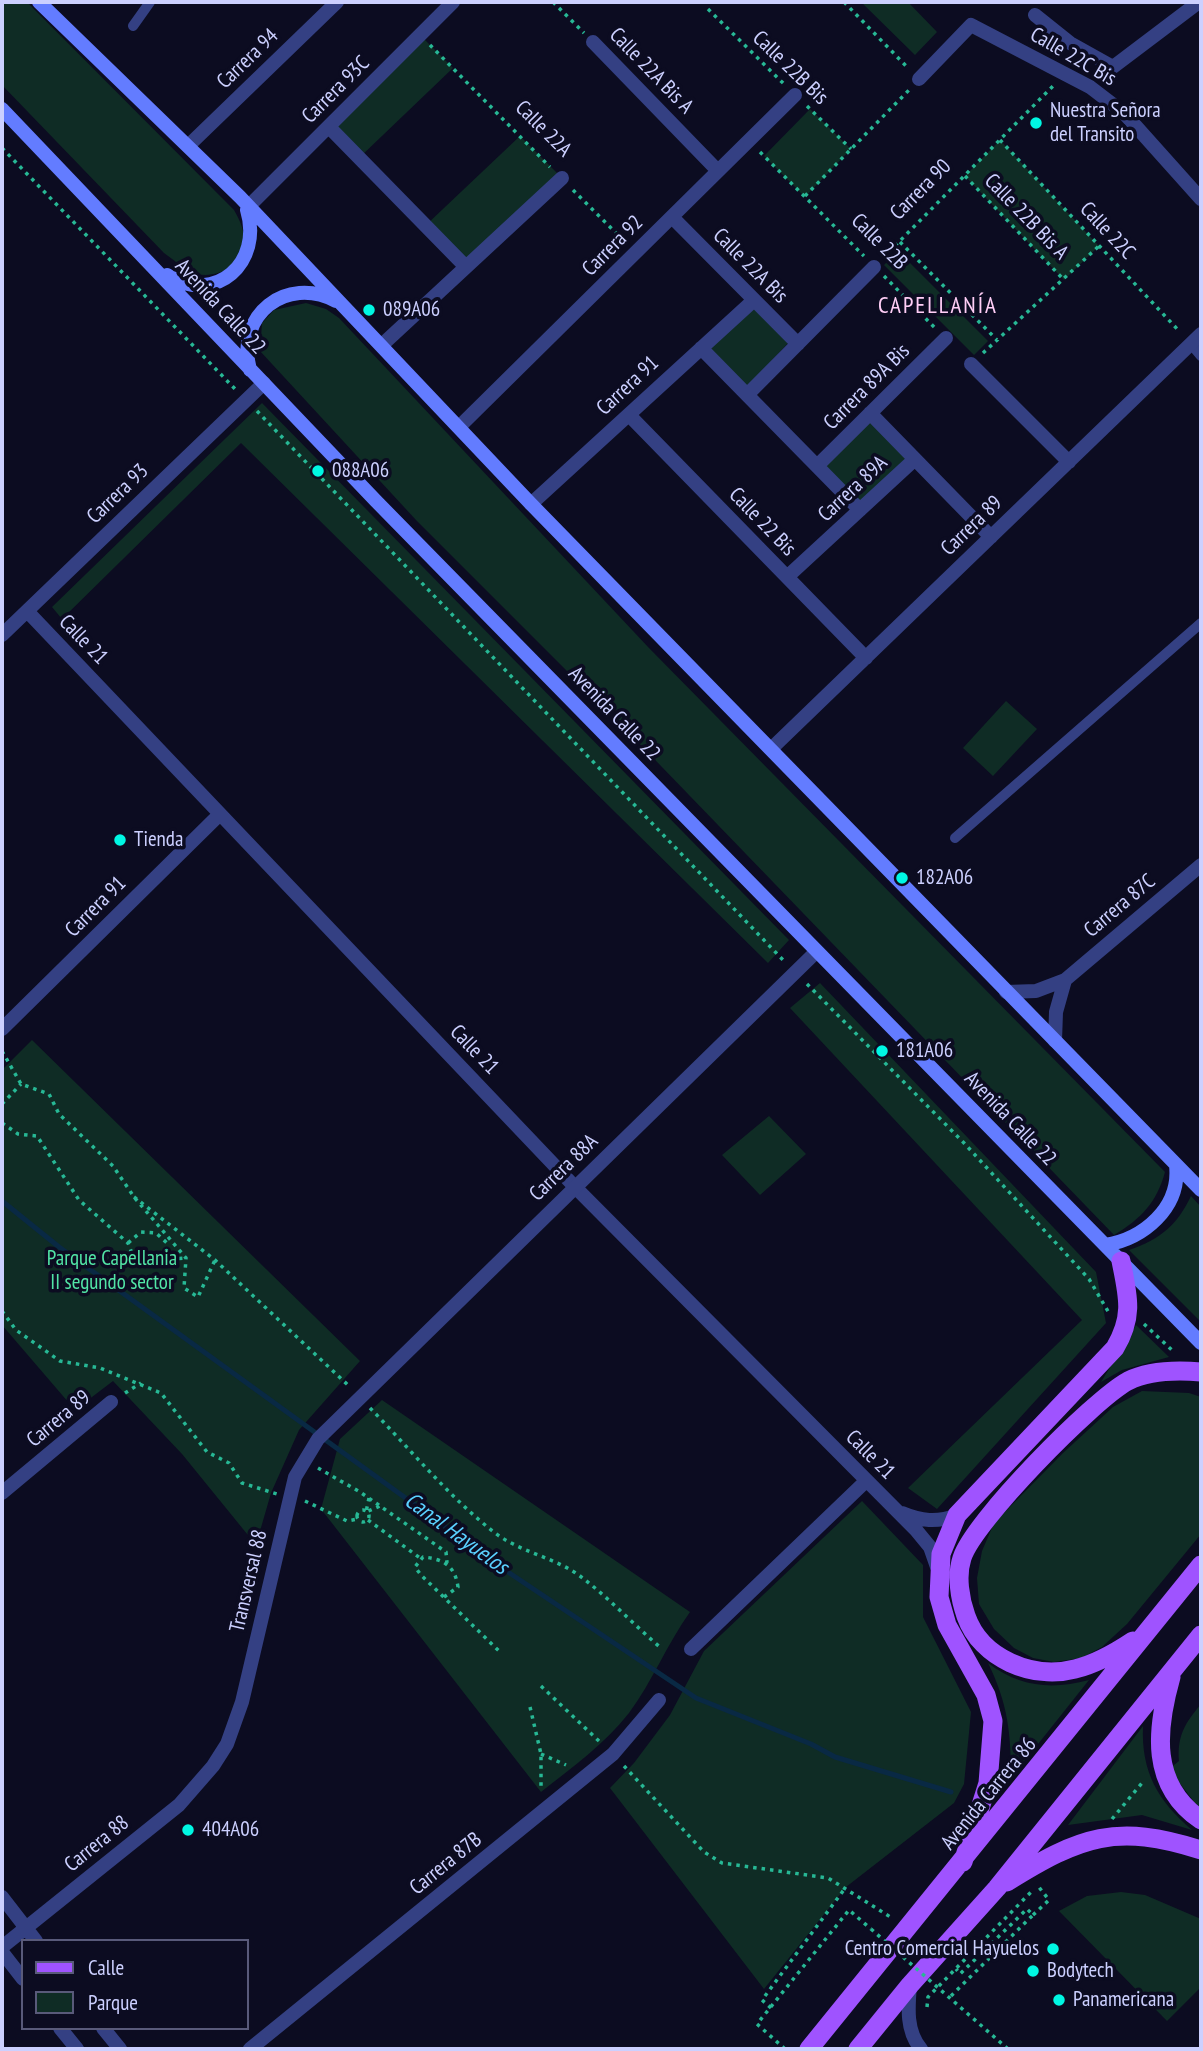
<!DOCTYPE html>
<meta charset="utf-8">
<style>
body{margin:0}
#map{position:relative;width:1203px;height:2051px;overflow:hidden;background:#0c0c21;font-family:"PT Sans Narrow",sans-serif}
canvas{display:block}
.frame{position:absolute;inset:0;border:4px solid #ccd0ff;pointer-events:none}
.legend{position:absolute;left:21px;top:1939px;width:228px;height:91px;box-sizing:border-box;background:#0c0c21;border:2px solid #595a7a;margin:0;padding:9px 12px;list-style:none;font-size:21px;color:#ccd0ff}
.legend li{display:flex;align-items:center;gap:14px;height:35px}
.legend b{width:35px;border:2px solid #595a7a}
</style>
<div id="map">
<canvas width="1203" height="2051"></canvas>
<div class="frame"></div>
<ul class="legend">
<li><b style="height:9px;background:#9f53ff"></b>Calle</li>
<li><b style="height:19px;background:#0f2c25"></b>Parque</li>
</ul>
</div>
<script>
const ctx = document.querySelector('canvas').getContext('2d');
ctx.lineJoin = 'round';
function paint(path, color) { ctx.fillStyle = color; ctx.fill(path, 'evenodd'); }
function stroke(path, color, width, dash) { ctx.strokeStyle = color; ctx.lineWidth = width; ctx.lineCap = dash ? 'butt' : 'round'; ctx.setLineDash(dash || []); ctx.stroke(path); }
function label(font, color, halo, rows, align = 'center') {
  ctx.font = font + ' "PT Sans Narrow",sans-serif'; ctx.lineWidth = 7; ctx.setLineDash([]); ctx.textBaseline = 'middle'; ctx.strokeStyle = halo; ctx.fillStyle = color; for (const [text, x, y, turn = 0] of rows) {
    ctx.save(); ctx.translate(x, y); ctx.rotate((+turn || 0) * Math.PI / 180); ctx.textAlign = isNaN(turn) ? turn : align; if (halo) ctx.strokeText(text, 0, 0); ctx.fillText(text, 0, 0); ctx.restore();
  }
}
const green = new Path2D(`
 M2 2H27L234 210C241 222 245 232 244 246 242 268 210 281 192 272 182 268 173 259 164 253L2 85Z
 M861 2H908L937 32 915 55Z
 M420 35 453 68 359 158 329 127Z
 M810 109 851 149 805 197 764 156Z
 M520 136 562 178 466 267 425 226Z
 M1000 140 1099 246 1064 280 965 176Z
 M898 251 988 341 974 355 884 265Z
 M306 303 326 309 339 318 649 648 1165 1172C1157 1202 1141 1219 1114 1235L632 736 416 520 260 351 262 323 274 310Z
 M752 306 788 343 747 388 708 349Z
 M262 403 789 940 768 963 241 443 62 619 52 607Z
 M871 420 911 460 860 506 821 466Z
 M1006 701 1037 729 993 776 963 748Z
 M820 983 1096 1272 1106 1323 937 1509 908 1488 1082 1320 790 1008Z
 M32 1040 360 1361 299 1430 271 1493 256 1545 182 1454 113 1381 75 1410 2 1325V1070Z
 M769 1116 806 1154 760 1195 722 1155Z
 M1191 1196 1201 1207V1322L1129 1250C1161 1239 1177 1225 1191 1196Z
 M1136 1325 1169 1357 1122 1370 1101 1382Z
 M1142 1391 1189 1393 1201 1397V1534L1127 1624 1102 1647 1081 1658 1054 1662 1033 1658 1014 1648 994 1629 979 1604 977 1578 982 1551 994 1523 1063 1453 1113 1407Z
 M382 1400 690 1612C667 1644 652 1682 629 1713 605 1744 571 1768 541 1792L321 1509 340 1439Z
 M862 1501 923 1565V1617L971 1712 964 1784 954 1803 846 1887 764 1989 610 1788 634 1763 670 1715 704 1651Z
 M988 1663C1019 1687 1052 1690 1089 1680L1011 1778C1011 1733 1008 1704 988 1663Z
 M1201 1704V1811L1169 1769 1179 1761C1177 1736 1185 1723 1201 1704Z
 M1143 1726C1141 1772 1158 1801 1192 1830L1142 1815 1068 1825Z
 M1121 1892 1145 1895 1201 1919V1987L1167 2021 1059 1911 1087 1896Z`);
const stream = new Path2D(`
 M2 1201 59 1247 505 1570 696 1698 811 1744 835 1757 951 1792`);
const path = new Path2D(`
 M553 2 584 33
 M844 2 908 68
 M708 9 784 84
 M430 45 550 167
 M807 106 851 149
 M1000 140 1180 332
 M2 148 236 390
 M760 152 864 256
 M965 176 1064 280
 M573 190 624 241
 M805 196 910 89
 M900 242 997 340
 M883 258 1055 84
 M884 276 935 328
 M983 353 1099 246
 M257 411 784 961
 M807 984 964 1143 1089 1279 1109 1313
 M2 1051 21 1084 49 1094 59 1114 113 1166 134 1197 186 1258 184 1288 198 1297 215 1260
 M2 1104 21 1084
 M2 1123 18 1134 37 1136 79 1200 128 1243 135 1261 156 1264 166 1253 167 1243 156 1233 141 1232 128 1243
 M134 1197 215 1260 350 1387
 M162 1260 186 1258
 M2 1311 16 1330 60 1361 100 1368 161 1393 207 1452 229 1463 242 1483 277 1494
 M1144 1324 1174 1352
 M125 1393 141 1383
 M370 1408C411 1450 449 1497 495 1533 522 1553 554 1557 580 1576 608 1597 634 1625 661 1648
 M318 1468 360 1492 446 1552 447 1563
 M369 1498 366 1512 380 1506
 M305 1501 347 1521 358 1519
 M357 1516a6 6 0 1 1 12 0a6 6 0 1 1-12 0Z
 M368 1520 420 1558
 M444 1597 458 1587C455 1566 444 1559 423 1557L415 1567 421 1575 499 1651
 M541 1686 601 1743
 M530 1707 541 1754V1787
 M541 1754 566 1765
 M624 1766 704 1852 722 1863 828 1878 892 1918
 M1112 1819 1142 1783
 M1033 1915 1049 1900 1038 1886
 M951 1996 1033 1915 1027 1909 960 1974 956 1969
 M927 2007 928 1997 1034 1889
 M771 2008 762 2000 846 1887
 M785 2049 757 2024 849 1910 871 1929`);
const service = new Path2D(`
 M133 26 150 2
 M1191 344 1201 356
 M955 838 1201 623`);
const minor = new Path2D(`
 M1035 15 1070 43 1113 67 1199 2
 M593 42 718 171
 M919 79 971 25 1090 87 1124 113 1201 199
 M329 127 466 267
 M188 146 337 2
 M248 207 453 2
 M672 217 798 344
 M383 344 562 178
 M701 348 860 510
 M971 364 1069 462
 M747 395 874 267
 M870 413 991 537
 M629 415 866 658
 M460 426 795 95
 M817 466 946 338
 M531 504 754 300
 M787 577 915 459
 M27 611 575 1187 916 1530 930 1547 937 1567
 M2 635 264 383
 M771 749 1201 334
 M1006 992 1036 991 1065 980 1201 865
 M2 1029 220 814
 M1055 1041 1056 1012 1065 980
 M2 1493 111 1402
 M902 1513C921 1521 937 1523 957 1515
 M691 1649 866 1481
 M910 1985C908 2008 906 2031 921 2049
 M250 2049 613 1754 659 1700`);
const tertiary = new Path2D(`
 M2 1897 36 1941
 M2 1947 179 1805 213 1766 227 1744 242 1702 295 1477 318 1439 816 952
 M2 1952 23 1979
 M60 2028 77 2049
 M103 2028 120 2049`);
const secondary = new Path2D(`
 M39 2 240 197 531 504 1201 1190
 M2 109 376 501 1201 1343
 M167 275C216 306 263 262 247 210
 M250 370C235 315 286 275 336 301
 M1105 1245C1143 1239 1181 1208 1176 1165`);
const primary = new Path2D(`
 M1133 1641C1115 1653 1096 1664 1075 1669 1033 1680 981 1659 966 1616 960 1599 956 1576 962 1558 973 1522 1093 1400 1128 1381 1150 1370 1178 1370 1201 1372
 M1171 1677C1156 1730 1150 1785 1201 1820
 M963 1862 988 1783 993 1721 986 1695 947 1625 939 1597 941 1554 957 1515 1115 1348C1134 1316 1128 1296 1121 1261
 M1007 1882C1081 1836 1116 1823 1201 1850
 M809 2049 1201 1565
 M858 2049 910 1985 997 1888 1201 1635`);
const pathBridge = new Path2D(`
 M871 1929 1008 2049`);
const markers = [
 [1036,123,7,"#00f7e3"],
 [369,310,7,"#00f7e3"],
 [318,471,7,"#00f7e3"],
 [120,840,7,"#00f7e3"],
 [902,878,7,"#00f7e3"],
 [882,1051,7,"#00f7e3"],
 [188,1830,7,"#00f7e3"],
 [1053,1949,7,"#00f7e3"],
 [1033,1971,7,"#00f7e3"],
 [1059,2000,7,"#00f7e3"]
];
const streetNames = [
 ["Calle 22C Bis",1073,57,30],
 ["Carrera 94",248,59,-44],
 ["Calle 22B Bis",790,68,44],
 ["Calle 22A Bis A",651,71,46],
 ["Carrera 93C",336,90,-45],
 ["Calle 22A",543,129,45],
 ["Carrera 90",921,190,-45],
 ["Calle 22B Bis A",1026,217,46],
 ["Calle 22C",1107,231,47],
 ["Calle 22B",879,242,45],
 ["Carrera 92",613,246,-45],
 ["Calle 22A Bis",750,266,45],
 ["Avenida Calle 22",220,307,47],
 ["Carrera 91",628,386,-43],
 ["Carrera 89A Bis",867,387,-45],
 ["Carrera 89A",853,489,-43],
 ["Carrera 93",118,494,-44],
 ["Calle 22 Bis",762,522,46],
 ["Carrera 89",972,526,-44],
 ["Calle 21",83,640,46],
 ["Avenida Calle 22",614,714,46],
 ["Carrera 87C",1120,906,-40],
 ["Carrera 91",96,907,-45],
 ["Calle 21",474,1050,46],
 ["Avenida Calle 22",1010,1119,46],
 ["Carrera 88A",564,1168,-44],
 ["Carrera 89",59,1419,-40],
 ["Calle 21",870,1455,45],
 ["Transversal 88",249,1581,-77],
 ["Avenida Carrera 86",989,1794,-51],
 ["Carrera 88",97,1844,-39],
 ["Carrera 87B",446,1864,-39]
];
const poiNames = [
 ["Nuestra Señora",1050,111],
 ["del Transito",1050,135],
 ["089A06",383,310],
 ["088A06",332,471],
 ["Tienda",134,840],
 ["182A06",916,878],
 ["181A06",896,1051],
 ["404A06",202,1830],
 ["Centro Comercial Hayuelos",1039,1949,"right"],
 ["Bodytech",1047,1971],
 ["Panamericana",1073,2000]
];
const parkNames = [
 ["Parque Capellania",112,1259],
 ["II segundo sector",112,1283]
];
const neighbourhoodNames = [
 ["CAPELLANÍA",938,306]
];
const waterNames = [
 ["Canal Hayuelos",456,1534,36]
];
paint(green, '#0f2c25');
stroke(stream, '#092944', 5);
stroke(path, '#27b895', 3.5, [3.5, 5]);
stroke(service, '#344083', 10);
stroke(minor, '#344083', 14);
stroke(tertiary, '#344083', 14);
stroke(secondary, '#637cff', 14);
stroke(primary, '#9f53ff', 19);
stroke(pathBridge, '#27b895', 3.5, [3.5, 5]);
for (const [x, y, r, color] of markers) { const dot = new Path2D(); dot.arc(x, y, r, 0, 2 * Math.PI); ctx.fillStyle = color; ctx.fill(dot); stroke(dot, '#0c0c21', 2.5); }
label('21px', '#ccd0ff', '#0c0c21', streetNames);
label('21px', '#ccd0ff', '#0c0c21', poiNames, 'left');
label('21px', '#52e5a6', '#0c0c21', parkNames);
ctx.letterSpacing = '2px';
label('23px', '#ffcef6', '#0c0c21', neighbourhoodNames);
ctx.letterSpacing = '0px';
label('italic 23px', '#5ad1ff', '#0c0c21', waterNames);
</script>
